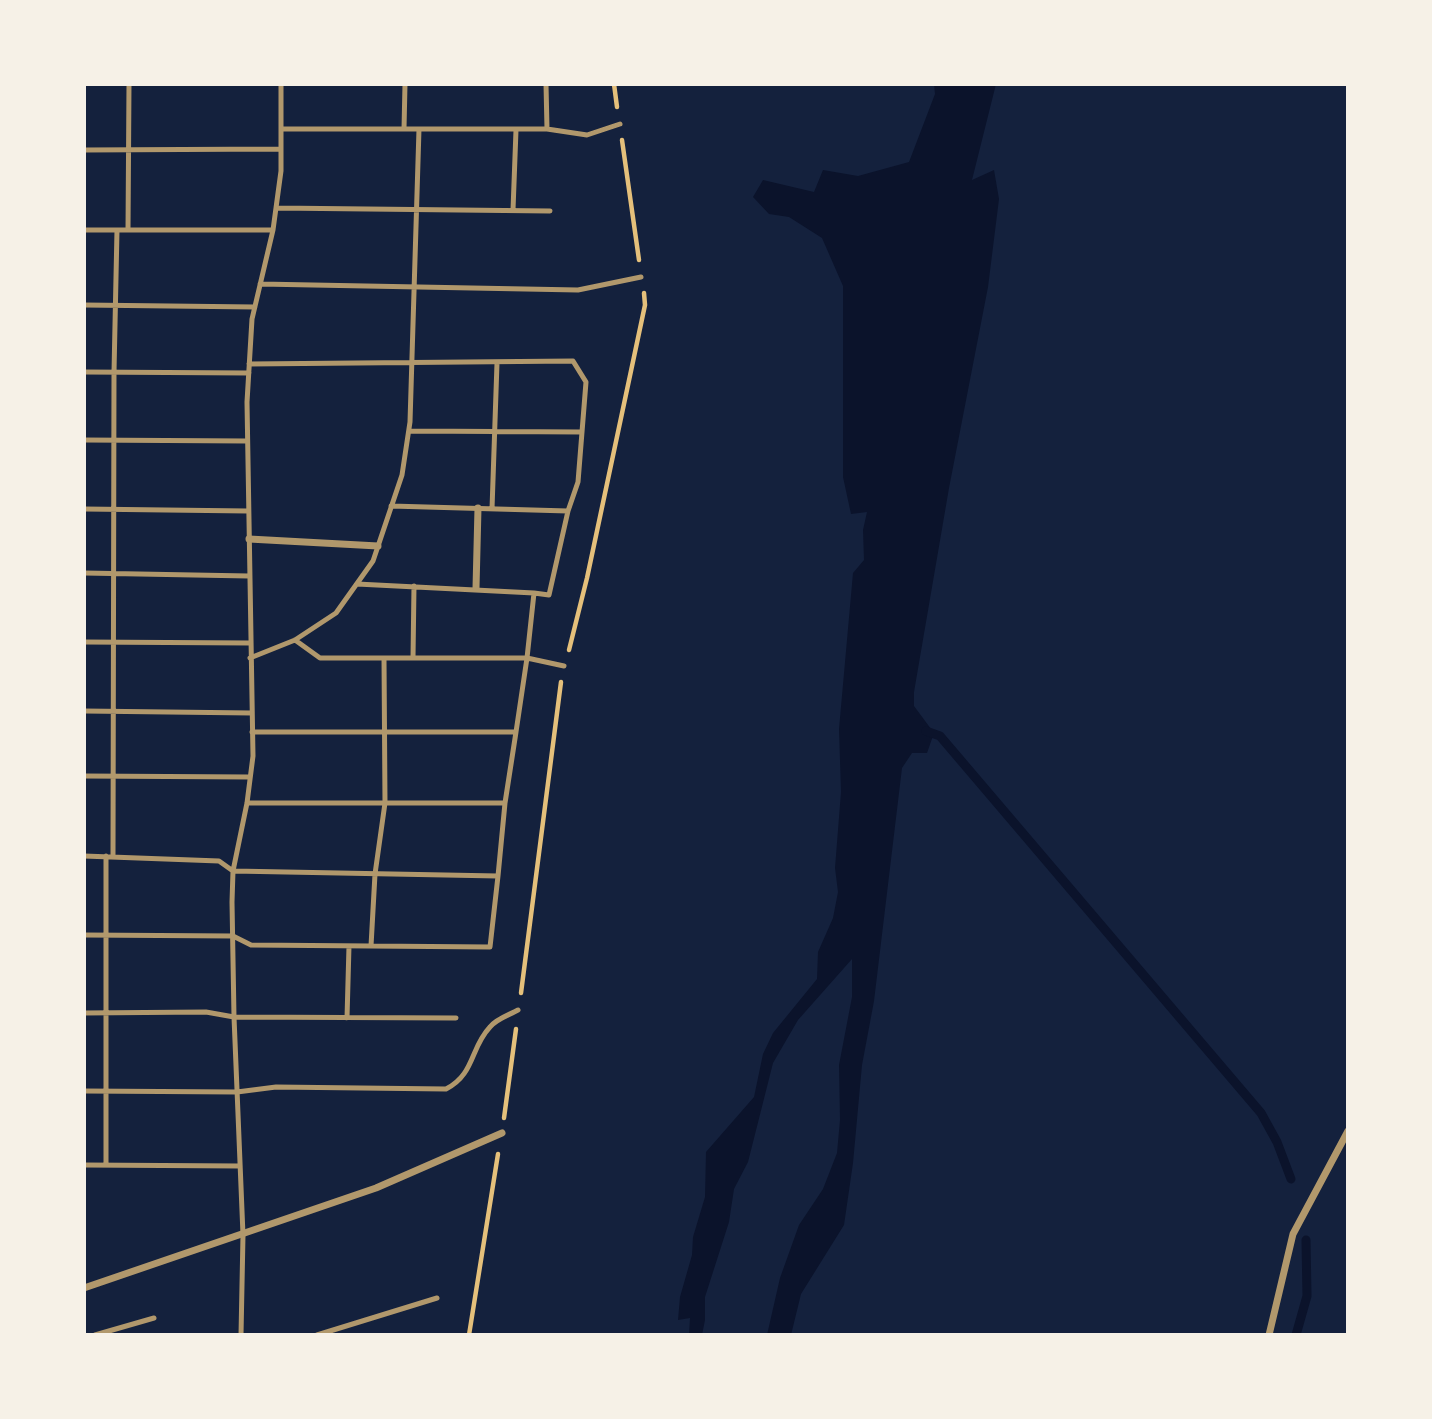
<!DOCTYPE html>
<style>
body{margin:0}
#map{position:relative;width:1432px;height:1419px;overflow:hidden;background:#14213d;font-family:"Roboto Condensed",sans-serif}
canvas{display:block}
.frame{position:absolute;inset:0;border:86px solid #f6f1e7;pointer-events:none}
</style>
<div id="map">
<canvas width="1432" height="1419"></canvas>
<div class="frame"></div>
</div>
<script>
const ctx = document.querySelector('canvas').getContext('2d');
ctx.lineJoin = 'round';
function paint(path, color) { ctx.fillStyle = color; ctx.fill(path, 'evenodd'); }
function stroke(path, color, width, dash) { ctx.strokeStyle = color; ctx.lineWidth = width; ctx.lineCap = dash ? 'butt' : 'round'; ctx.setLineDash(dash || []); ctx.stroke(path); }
const water = new Path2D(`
 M934 84H996L972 180 994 170 999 199 988 287 949 488 914 692V706L934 733 927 753H912L902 768 874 1001 862 1065 853 1163 844 1225 801 1294 791 1335H767L780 1278 799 1225 823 1189 837 1153 840 1120 839 1065 852 997V959L798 1020 773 1063 748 1162 734 1189 729 1222 705 1297V1320L702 1335H689L690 1318 678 1320 680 1297 692 1255 693 1237 705 1197 706 1152 754 1097 763 1054 773 1033 817 979 818 952 833 918 838 892 835 868 841 792 839 729 853 573 864 560 863 530 867 512 851 514 843 477V286L822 238 789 217 769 214 753 197 763 180 814 192 823 170 858 176 909 162 935 94Z`);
const stream = new Path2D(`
 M926 731 940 736 1261 1113 1277 1142 1291 1179
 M1296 1335 1307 1296 1306 1240`);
const path = new Path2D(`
 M614 84 617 107
 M622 140 639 260
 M569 650 587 578 645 305 644 293
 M521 993 561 682
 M504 1118 516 1029
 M469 1335 498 1154`);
const service = new Path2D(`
 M546 84 547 129
 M281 129H547L587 135 620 124
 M404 129 405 84
 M84 150 281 149
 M276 208 550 211
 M513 210 516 130
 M84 230H273
 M128 230 129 84
 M260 284 578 290 641 277
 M84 305 255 307
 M249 364 573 361 586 382 578 482 568 511 391 506
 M84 372 249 373
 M409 431 582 432
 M84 440 247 441
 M84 509 248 511
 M492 509 497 363
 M84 573 249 576
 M534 593 549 595 568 511
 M295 640 320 658H527L534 593 357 584
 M84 642 250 643
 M250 658 295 640 336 613 373 561 402 475 410 422 419 129
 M413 658 414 586
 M84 711 252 713
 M252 732H516L527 658 564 666
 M84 776 250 777
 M247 803H505L516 732
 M84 856 219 861 233 871 498 876 505 803
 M106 856V1165
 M113 857 114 372 117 230
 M84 935 233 936 251 945 490 947 498 876
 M371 946 375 874 385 803 384 658
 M84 1013 206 1012 234 1017 456 1018
 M347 1018 349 946
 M84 1091 237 1092 276 1087 446 1089C475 1074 470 1048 490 1027 496 1019 509 1015 518 1010
 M84 1165 240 1166
 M95 1335 154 1318
 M241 1335 243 1235 234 1017 232 902 233 871 247 803 253 756 247 402 252 319 273 230 281 171V84
 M317 1335 437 1298`);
const minor = new Path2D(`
 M249 539 378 546
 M476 588 478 508
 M84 1288 376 1188 502 1133
 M1269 1335 1293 1234 1348 1131`);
paint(water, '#0b132b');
stroke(stream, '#0b132b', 9);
stroke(path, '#e5c07b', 4.5);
stroke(service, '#b1986c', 5);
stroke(minor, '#b1986c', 7);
</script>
